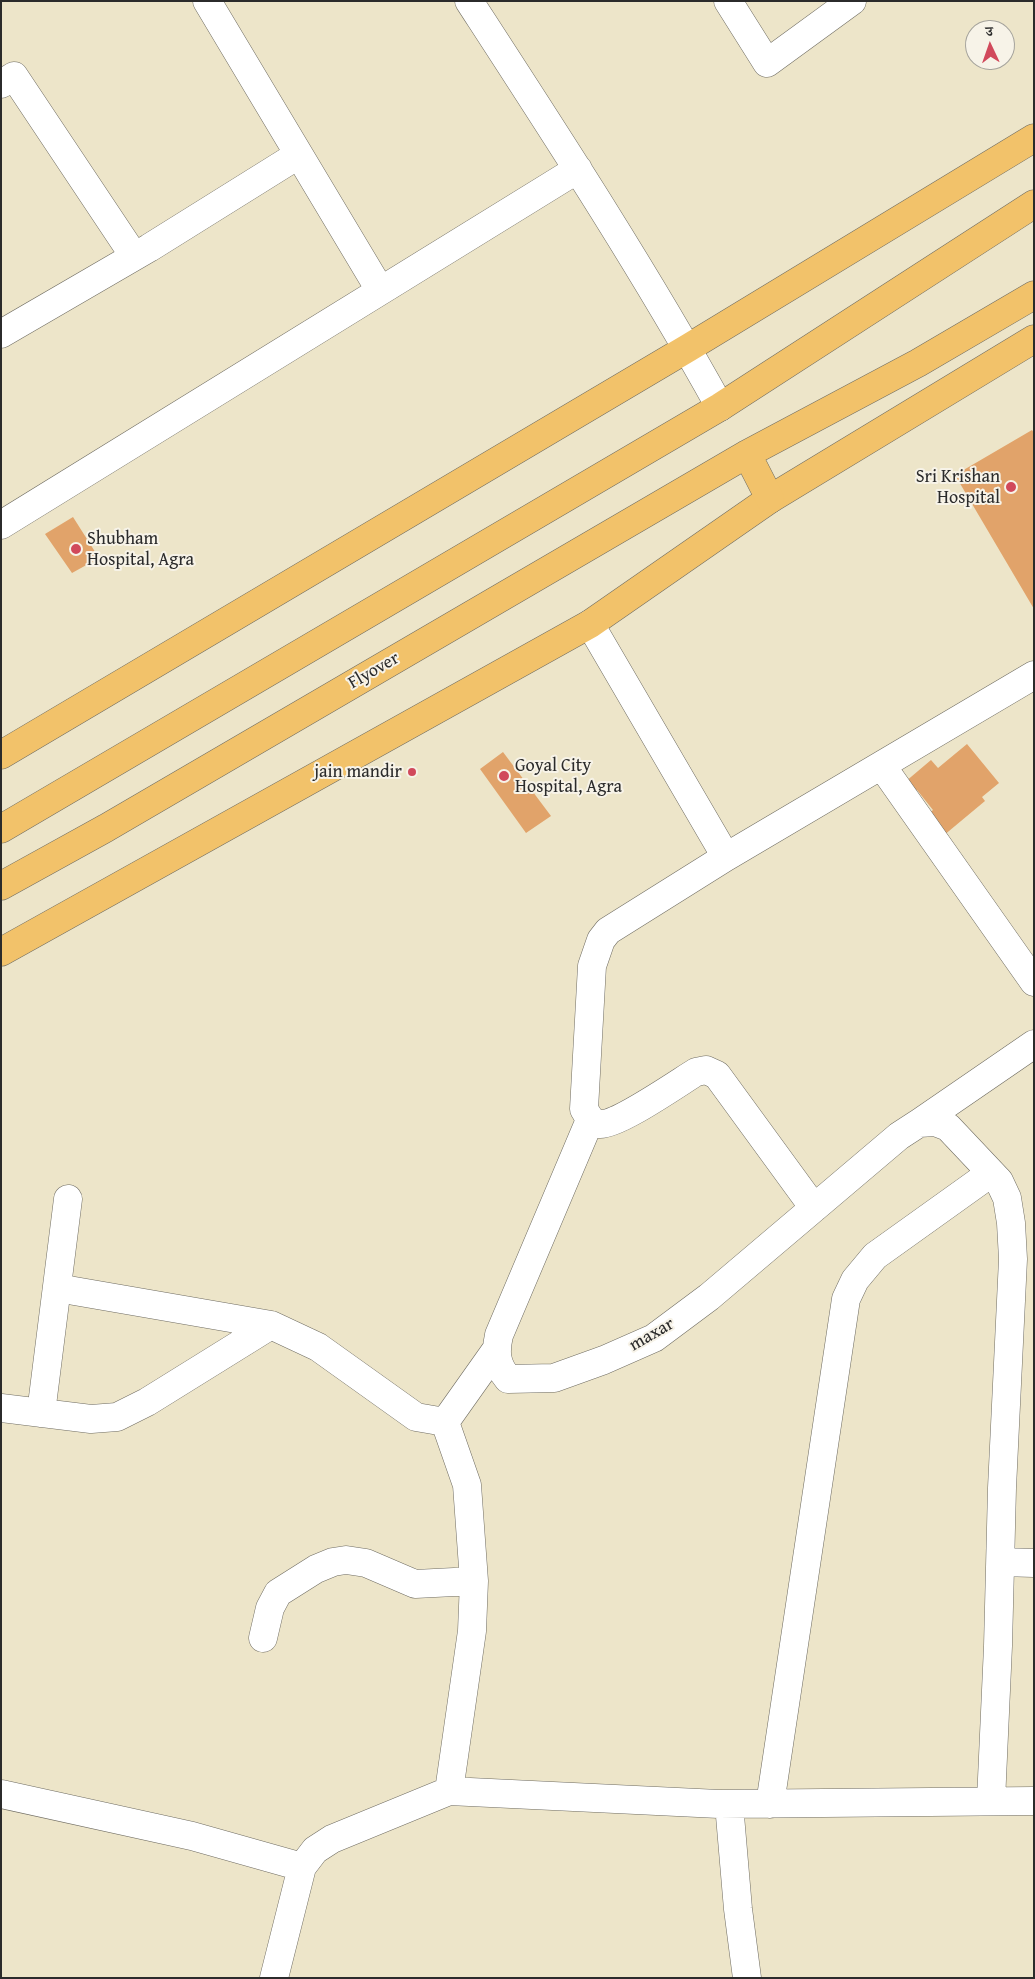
<!DOCTYPE html>
<meta charset="utf-8">
<style>
body{margin:0}
#map{position:relative;width:1035px;height:1979px;overflow:hidden;background:#ede5c9;font-family:"Gentium Book Plus","Noto Serif Devanagari",serif}
canvas{display:block}
.frame{position:absolute;inset:0;border:2px solid #2b2b2b;pointer-events:none}
.north{position:absolute;left:965px;top:20px;width:50px;height:50px;box-sizing:border-box;background:#f7f3e8;border:1px solid #a5a39c;border-radius:50%;rotate:357deg;font-size:14px;font-weight:700;line-height:20px;text-align:center;color:#2b2b2b}
.north::after{content:'';display:block;margin:auto;width:18px;height:22px;background:#d1495b;clip-path:polygon(50% 0,100% 100%,50% 72%,0 100%)}
</style>
<div id="map">
<canvas width="1035" height="1979"></canvas>
<div class="frame"></div>
<div class="north">उ</div>
</div>
<script>
const ctx = document.querySelector('canvas').getContext('2d');
ctx.lineJoin = 'round';
function paint(path, color) { ctx.fillStyle = color; ctx.fill(path, 'evenodd'); }
function stroke(path, color, width, dash) { ctx.strokeStyle = color; ctx.lineWidth = width; ctx.lineCap = dash ? 'butt' : 'round'; ctx.setLineDash(dash || []); ctx.stroke(path); }
function label(font, color, halo, rows, align = 'center') {
  ctx.font = font + ' "Gentium Book Plus",serif'; ctx.lineWidth = 4; ctx.setLineDash([]); ctx.textBaseline = 'middle'; ctx.strokeStyle = halo; ctx.fillStyle = color; for (const [text, x, y, turn = 0] of rows) {
    ctx.save(); ctx.translate(x, y); ctx.rotate((+turn || 0) * Math.PI / 180); ctx.textAlign = isNaN(turn) ? turn : align; if (halo) ctx.strokeText(text, 0, 0); ctx.fillText(text, 0, 0); ctx.restore();
  }
}
const building = new Path2D(`
 M1032 430 1034 433V609L955 475Z
 M73 517 99 558 72 573 45 534Z
 M967 744 999 783 982 797 985 801 943 836 926 816 933 810 917 790 914 792 905 782 931 760 938 768Z
 M503 752 551 816 526 833 480 769Z`);
const minor = new Path2D(`
 M207 1 380 290
 M469 1C556 135 643 268 720 407
 M728 1 767 63 852 1
 M1 84 14 76 134 256
 M1 334 149 248 298 155
 M1 525 578 169
 M590 624 726 857 1034 675
 M882 766 1034 982
 M726 857 608 931 601 940 592 966 584 1109C588 1116 591 1123 600 1124 618 1125 678 1083 696 1072L706 1070 717 1075 814 1208
 M590 1120 499 1335C495 1353 496 1364 508 1379L554 1378 604 1360 654 1338 709 1297 899 1136 919 1123 935 1122 948 1127 999 1181 1007 1198 1011 1223 1013 1259 1002 1488 998 1646 991 1801
 M919 1123 1034 1044
 M57 1288 271 1325 318 1347 416 1417 445 1422 467 1485 474 1581 472 1631 449 1791
 M1 1408 91 1419 117 1417 147 1402 271 1325
 M41 1413 68 1199
 M445 1422 496 1350
 M1001 1562 1034 1563
 M263 1638 270 1608 278 1593 316 1569 333 1562 346 1560 366 1563 415 1584 474 1581
 M1 1794 192 1836 302 1867
 M729 1804 738 1909 747 1978
 M770 1804 846 1299 855 1280 875 1256 991 1173
 M274 1978 302 1867 315 1850 332 1839 449 1791 719 1804 1034 1801`);
const major = new Path2D(`
 M1 755 688 348 1034 138
 M1 952 590 624 770 499 1034 339`);
const highway = new Path2D(`
 M747 454 770 499
 M1 829 720 407 1034 204
 M1 886 106 828 747 454 918 363 1034 295`);
const markers = [
 [1011,487,6,"#d1495b"],
 [76,549,6,"#d1495b"],
 [412,772,5,"#d1495b"],
 [504,776,6,"#d1495b"]
];
const poiNames = [
 ["Sri Krishan",1000,477],
 ["Hospital",1000,498],
 ["Shubham",87,539,"left"],
 ["Hospital, Agra",87,560,"left"],
 ["Goyal City",515,766,"left"],
 ["Hospital, Agra",515,787,"left"],
 ["jain mandir",402,772]
];
const streetNames = [
 ["Flyover",374,671,-30],
 ["maxar",652,1335,-30]
];
paint(building, '#e1a36a');
stroke(minor, '#6f6c62', 29);
stroke(major, '#6f6c62', 29);
stroke(highway, '#6f6c62', 29);
stroke(minor, '#fff', 28);
stroke(major, '#f2c26a', 28);
stroke(highway, '#f2c26a', 28);
for (const [x, y, r, color] of markers) { const dot = new Path2D(); dot.arc(x, y, r, 0, 2 * Math.PI); ctx.fillStyle = color; ctx.fill(dot); stroke(dot, '#f7f3e8', 2); }
label('18px', '#2b2b2b', '#f7f3e8', poiNames, 'right');
label('18px', '#2b2b2b', '#f7f3e8', streetNames);
</script>
